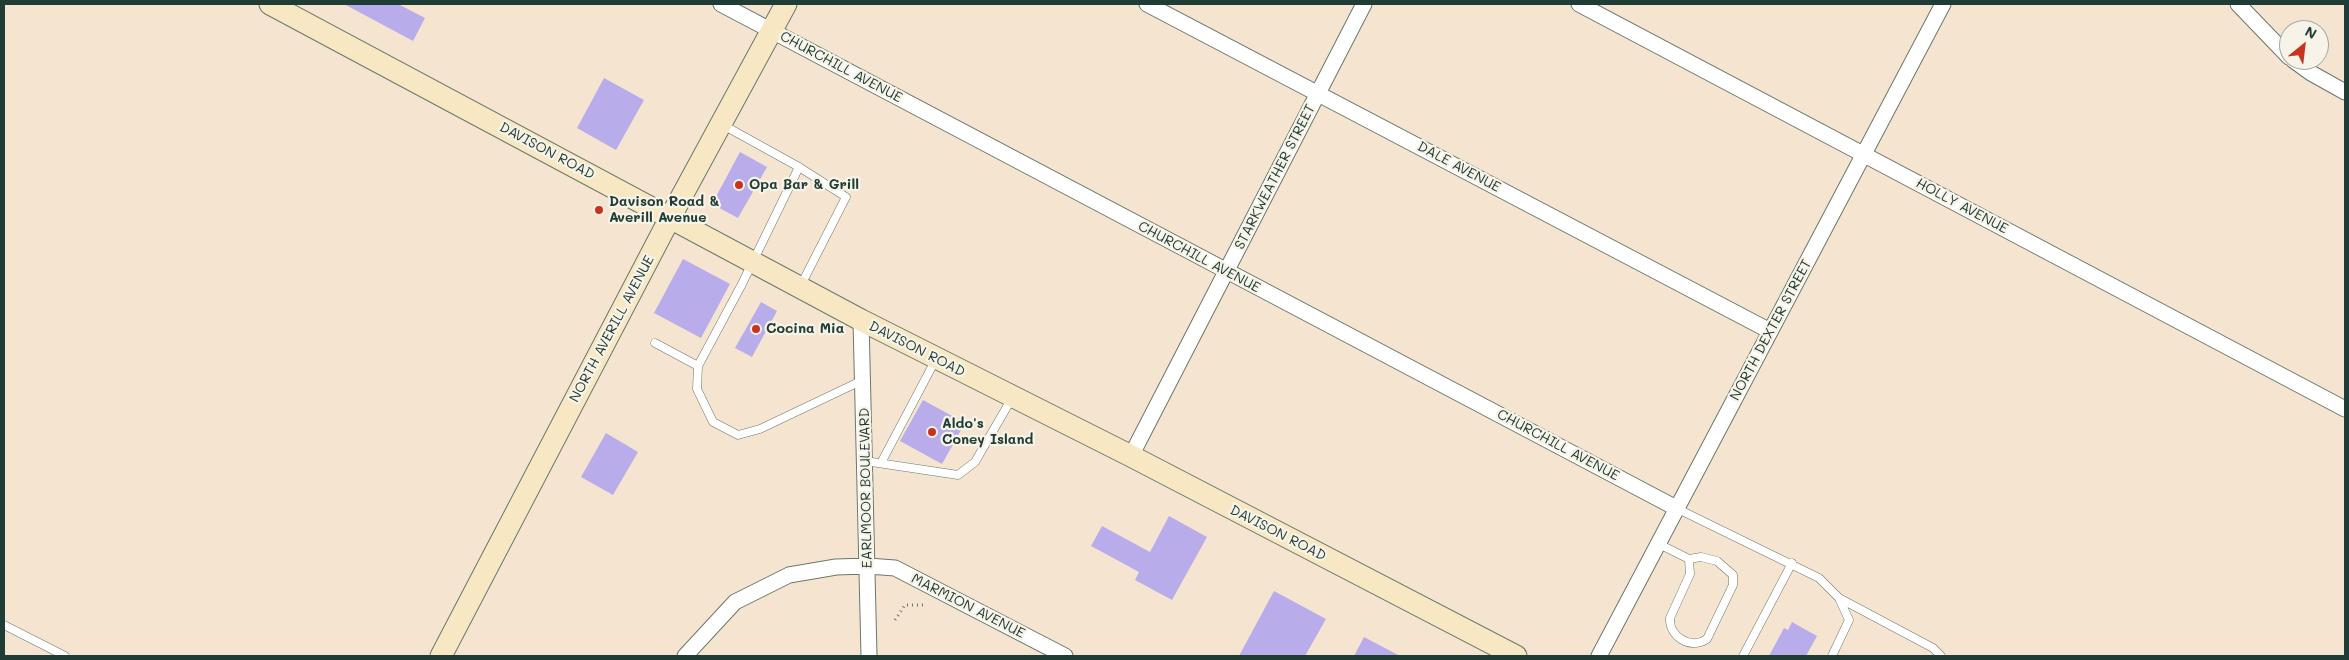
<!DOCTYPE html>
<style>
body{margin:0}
#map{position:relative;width:2349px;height:660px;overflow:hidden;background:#f5e5d0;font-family:Mali,sans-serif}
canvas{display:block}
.frame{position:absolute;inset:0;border:5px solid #1f3d34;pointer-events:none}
.north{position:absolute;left:2279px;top:20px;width:50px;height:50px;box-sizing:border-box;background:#f7f3e8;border:1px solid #a1aaa0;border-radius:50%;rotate:29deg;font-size:14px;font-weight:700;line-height:20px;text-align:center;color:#1f3d34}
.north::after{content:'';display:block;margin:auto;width:18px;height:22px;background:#c8321e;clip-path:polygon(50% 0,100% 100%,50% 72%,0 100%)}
</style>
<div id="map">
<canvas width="2349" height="660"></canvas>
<div class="frame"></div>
<div class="north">N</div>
</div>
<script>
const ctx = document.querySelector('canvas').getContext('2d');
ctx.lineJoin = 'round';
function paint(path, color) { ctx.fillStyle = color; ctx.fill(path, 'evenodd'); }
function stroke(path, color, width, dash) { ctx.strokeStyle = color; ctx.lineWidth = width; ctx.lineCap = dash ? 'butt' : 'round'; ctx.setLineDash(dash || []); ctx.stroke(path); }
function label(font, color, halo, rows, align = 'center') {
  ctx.font = font + ' Mali,sans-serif'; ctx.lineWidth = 4.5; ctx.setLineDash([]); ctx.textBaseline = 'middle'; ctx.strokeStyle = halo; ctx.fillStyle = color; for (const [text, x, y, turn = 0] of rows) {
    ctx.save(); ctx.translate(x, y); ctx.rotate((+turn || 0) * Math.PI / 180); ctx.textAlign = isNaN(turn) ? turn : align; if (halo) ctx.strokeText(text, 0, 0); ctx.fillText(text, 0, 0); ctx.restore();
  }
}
const building = new Path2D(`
 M344 4H398L425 18 413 41Z
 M604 78 644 100 616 150 577 128Z
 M740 152 767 167 738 218 712 204Z
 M683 259 730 284 701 338 654 313Z
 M761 302 777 311 752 357 735 348Z
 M923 400 965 423 942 464 900 441Z
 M606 433 638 452 613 495 581 477Z
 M1169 516 1207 537 1172 600 1135 580 1139 572 1091 546 1102 526 1150 552Z
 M1274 591 1326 619 1305 656H1239Z
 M1792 622 1817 636 1806 656H1769L1784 628 1788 630Z
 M1364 637 1400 656H1354Z`);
const path = new Path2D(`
 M895 620 905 605H924`);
const lane = new Path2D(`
 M723 125 799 167
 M655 343 698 366 742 284 799 167 846 197 800 287
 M698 366 697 389 713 422 738 435 760 429 863 380
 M865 461 958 475 975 462 1012 398
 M881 463 936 359
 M1678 509 1819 578 1839 598 1849 620 1832 656
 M1659 544 1689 559 1701 557 1717 561 1733 575V585L1707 639C1691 650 1669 637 1670 618L1690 574 1689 559
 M1839 598 1933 648 1941 656
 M4 625 65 656
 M1743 656 1792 563`);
const street = new Path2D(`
 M721 4 1678 509
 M1147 4 1770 331
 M1579 4 2345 409
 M2238 4 2289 57
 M2293 60 2311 73 2345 92
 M861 320 869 656
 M1131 456 1364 4
 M685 656 735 602 789 575 836 567 868 566 895 568 1065 656
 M1599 656 1943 4`);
const secondary = new Path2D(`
 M270 4 861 320 1131 456 1516 656
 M441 656 671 216 786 4`);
const markers = [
 [739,185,5,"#c8321e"],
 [599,210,5,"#c8321e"],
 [756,329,5,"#c8321e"],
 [932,432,5,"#c8321e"]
];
const streetNames = [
 ["CHURCHILL AVENUE",841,67,28],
 ["DAVISON ROAD",547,151,28],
 ["DALE AVENUE",1459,167,28],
 ["STARKWEATHER STREET",1275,177,-63],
 ["HOLLY AVENUE",1962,206,28],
 ["CHURCHILL AVENUE",1199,257,28],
 ["NORTH AVERILL AVENUE",612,329,-62],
 ["NORTH DEXTER STREET",1771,330,-62],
 ["DAVISON ROAD",917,349,27],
 ["CHURCHILL AVENUE",1558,445,28],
 ["EARLMOOR BOULEVARD",866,488,-91],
 ["DAVISON ROAD",1278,533,27],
 ["MARMION AVENUE",968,606,27]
];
const poiNames = [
 ["Opa Bar & Grill",749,185],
 ["Davison Road &",609,202],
 ["Averill Avenue",609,218],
 ["Cocina Mia",766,329],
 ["Aldo's",942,424],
 ["Coney Island",942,440]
];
paint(building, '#b8aceb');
stroke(lane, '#6a786b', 9);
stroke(street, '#6a786b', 17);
stroke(secondary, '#6a786b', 23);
stroke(path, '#6a786b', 3, [1, 4]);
stroke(lane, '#fff', 8);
stroke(street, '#fff', 15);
stroke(secondary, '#f7e8c3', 21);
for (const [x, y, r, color] of markers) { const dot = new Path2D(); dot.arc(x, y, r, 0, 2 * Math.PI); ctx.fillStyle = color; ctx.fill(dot); stroke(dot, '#f7f3e8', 2); }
label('14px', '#1f3d34', '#f7f3e8', streetNames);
label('bold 14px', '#1f3d34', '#f7f3e8', poiNames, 'left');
</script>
